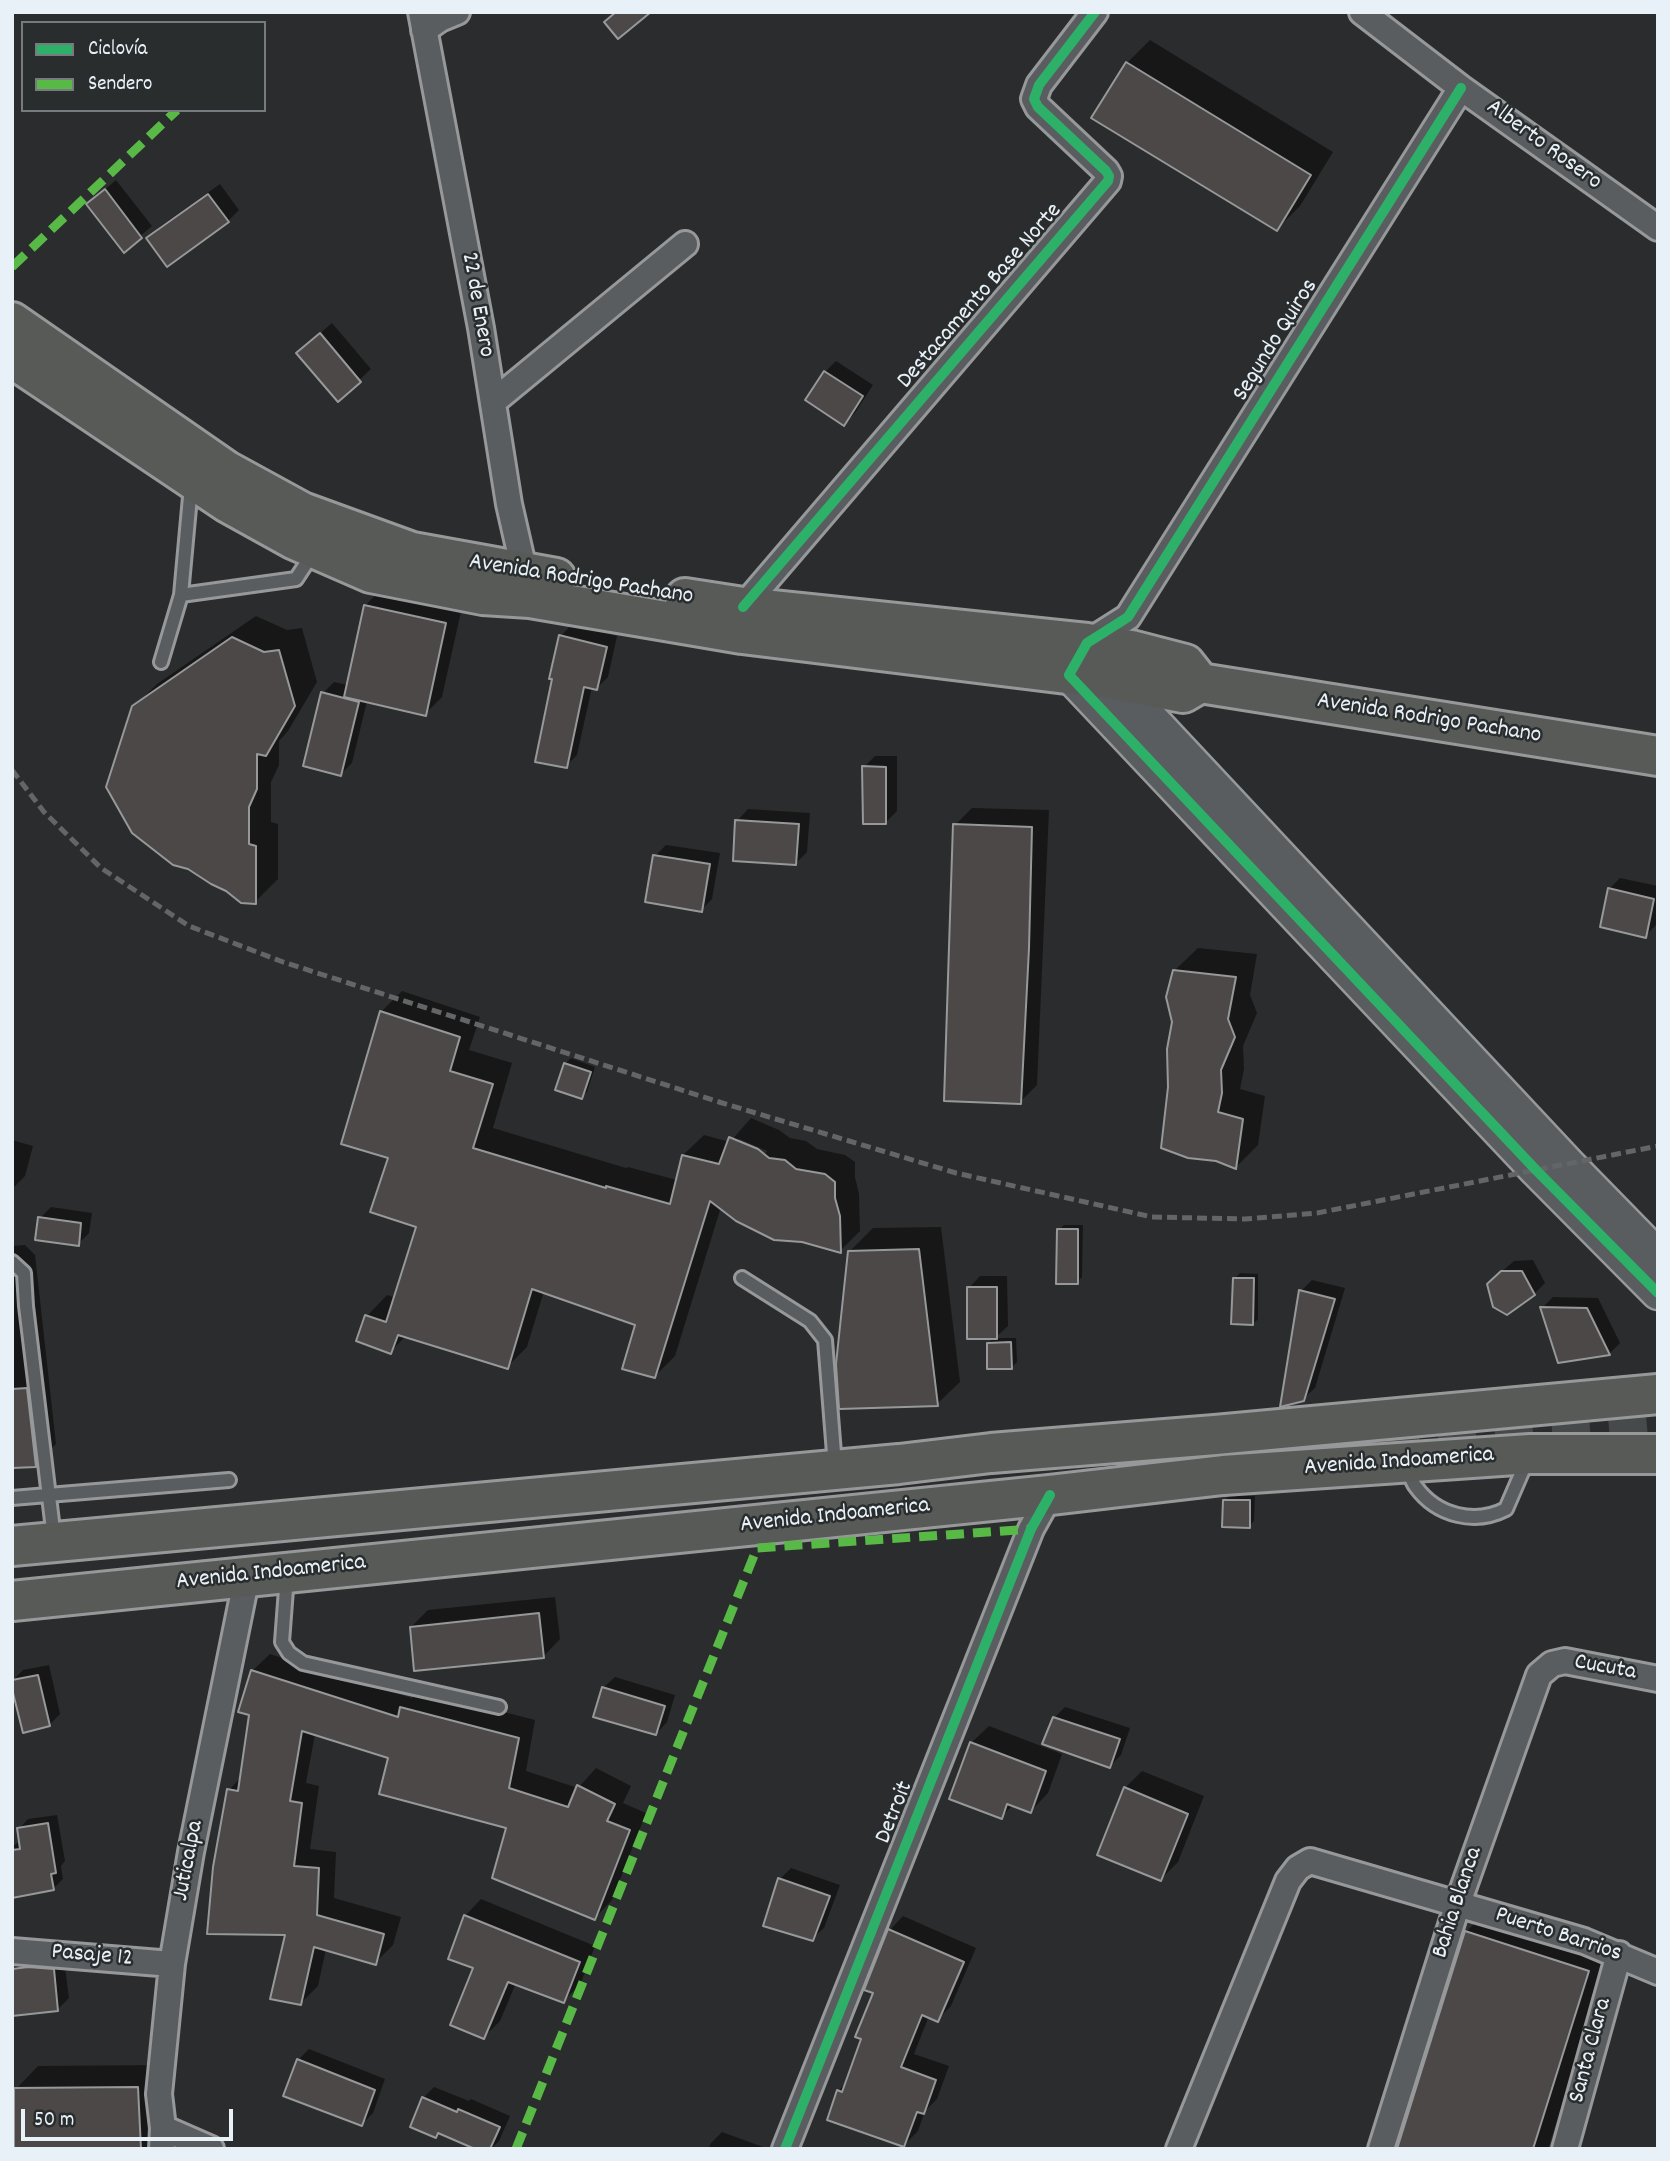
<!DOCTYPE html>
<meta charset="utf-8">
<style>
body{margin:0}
#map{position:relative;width:1670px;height:2161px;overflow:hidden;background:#2b2c2d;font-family:Dekko,sans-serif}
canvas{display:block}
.frame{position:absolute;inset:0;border:14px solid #e8f1f8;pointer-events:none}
.legend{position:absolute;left:21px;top:21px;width:245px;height:91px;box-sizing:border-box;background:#2a2d2e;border:2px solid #767b7f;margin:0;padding:9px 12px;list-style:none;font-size:21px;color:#e8f1f8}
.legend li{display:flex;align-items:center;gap:14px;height:35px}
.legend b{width:35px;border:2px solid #767b7f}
.scale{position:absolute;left:21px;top:2109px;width:212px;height:32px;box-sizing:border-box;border:4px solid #e8f1f8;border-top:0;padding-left:9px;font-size:21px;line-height:24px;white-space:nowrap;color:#e8f1f8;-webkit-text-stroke:5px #2a2d2e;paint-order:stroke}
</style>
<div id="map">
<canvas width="1670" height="2161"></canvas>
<div class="frame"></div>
<ul class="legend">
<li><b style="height:9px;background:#2db169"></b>Ciclovía</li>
<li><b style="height:9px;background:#58b947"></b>Sendero</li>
</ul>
<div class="scale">50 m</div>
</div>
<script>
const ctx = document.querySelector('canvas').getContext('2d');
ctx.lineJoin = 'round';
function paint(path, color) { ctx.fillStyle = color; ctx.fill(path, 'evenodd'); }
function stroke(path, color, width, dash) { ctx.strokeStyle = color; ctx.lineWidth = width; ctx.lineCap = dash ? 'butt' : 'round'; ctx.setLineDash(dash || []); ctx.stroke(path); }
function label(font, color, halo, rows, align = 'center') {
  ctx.font = font + ' Dekko,sans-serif'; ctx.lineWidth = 5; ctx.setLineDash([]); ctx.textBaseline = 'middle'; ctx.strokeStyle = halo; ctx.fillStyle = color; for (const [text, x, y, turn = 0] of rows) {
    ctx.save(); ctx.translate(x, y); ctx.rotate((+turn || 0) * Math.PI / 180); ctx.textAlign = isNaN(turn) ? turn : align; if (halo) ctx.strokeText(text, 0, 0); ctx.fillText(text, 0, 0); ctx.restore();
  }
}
const shadow = new Path2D(`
 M1150 40 1333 152 1300 206 1277 229 1127 63Z
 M116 180 152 226 124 250 88 204Z
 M220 184 239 210 228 221 148 238 159 227Z
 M332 323 371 369 338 400 310 342Z
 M836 361 873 385 855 413 844 424 825 372Z
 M382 588 462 607 442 697 425 714 367 701 352 763 341 774 323 693 334 682 348 685 365 606Z
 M256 616 287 630 302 628 317 682 288 731 279 741V765L271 782V822L278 824V879L255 902 134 707 157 684Z
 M572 624 617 636 608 677 597 688 592 687 577 755 566 766 561 636Z
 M875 756H897V811L886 822 864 767Z
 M972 808 1049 810 1037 1085 1020 1102 955 825Z
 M748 809 810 813 807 852 796 863 737 821Z
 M666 845 720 853 712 899 701 910 655 856Z
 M1620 878 1658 886 1657 924 1645 936 1609 889Z
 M1198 948 1257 954 1250 995 1257 1013 1243 1046 1244 1069 1240 1089 1265 1096 1258 1145 1236 1167 1174 1022 1175 970Z
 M402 991 480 1017 469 1050 512 1063 493 1128 626 1168 628 1167 677 1180 683 1155 704 1135 730 1142 751 1118 779 1130 790 1138 806 1141 817 1149 845 1155 855 1162V1177L859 1194 860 1231 840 1251 721 1207 675 1356 655 1376 637 1324 544 1291 527 1347 507 1367 406 1336 390 1352 367 1316 387 1295 396 1298 418 1226 391 1157 381 1012ZM739 1139 767 1151 765 1154 739 1143Z
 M571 1058 595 1067 587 1092 581 1097 557 1089 566 1063Z
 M12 1140 33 1146 25 1176 14 1187H12Z
 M51 1207 92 1213 89 1233 78 1244 40 1218Z
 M1064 1225H1083L1082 1277 1077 1282 1059 1230Z
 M941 1227 960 1382 937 1404 850 1251 873 1228Z
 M25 1245 35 1255 56 1444 35 1465 12 1466V1246Z
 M1533 1260 1545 1283 1534 1294 1500 1273 1514 1261Z
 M1240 1273 1258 1274V1319L1253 1324 1234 1279Z
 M980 1276H1007L1008 1326 995 1338H1016L1017 1362 1012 1367 988 1343 995 1337 969 1288Z
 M1312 1280 1345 1288 1315 1388 1303 1399 1301 1291Z
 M1553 1297 1598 1298 1620 1343 1609 1354 1542 1308Z
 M1230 1495 1255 1496 1254 1521 1249 1526 1225 1500Z
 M555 1597 560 1639 543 1657 411 1627 428 1610Z
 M270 1654 412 1698 419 1690 535 1720 526 1771 578 1788 596 1768 631 1786 623 1803 646 1813 612 1900 595 1918 508 1827 390 1757 315 1734 306 1783 319 1786 310 1849 336 1852 334 1898 401 1917 393 1945 375 1963 326 1949 318 1986 301 2003 287 1933 229 1790 242 1776 251 1714 252 1671Z
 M49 1665 60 1714 49 1725 12 1681 23 1670Z
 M615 1677 675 1695 667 1722 656 1734 603 1688Z
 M1065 1707 1130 1728 1121 1755 1110 1766 1054 1718Z
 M989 1726 1062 1754 1048 1793 1031 1811 1014 1804 1001 1817 971 1743Z
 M1142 1771 1204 1796 1178 1862 1161 1879 1125 1788Z
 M57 1815 65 1861 61 1866 63 1879 54 1888 12 1879V1847L20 1841 19 1829 28 1819Z
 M791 1868 840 1885 824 1928 812 1939 780 1879Z
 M481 1899 595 1946 580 1985 563 2001 516 1983 500 2021 484 2037 475 1967 465 1916Z
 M1489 1909 1611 1948 1548 2149H1397L1466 1932Z
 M903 1916 976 1948 951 2006 938 2019 929 2016 914 2054 949 2066 937 2099 925 2111 918 2131 904 2145 838 2091 847 2082 863 2038 890 1930Z
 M19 1959H64L69 1998 58 2009 12 2014V1966Z
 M309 2049 385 2079 373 2113 362 2124 298 2060Z
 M160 2065 164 2149H16V2089L38 2066Z
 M434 2087 469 2101 471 2099 510 2116 499 2141 491 2149H479L440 2132 436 2136 423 2098Z
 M722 2132 763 2147V2149H708L711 2143Z`);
const building = new Path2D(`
 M616 12H651L618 39 604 22Z
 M1126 62 1311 175 1277 231 1091 118Z
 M105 189 142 238 124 253 86 204Z
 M208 194 229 222 167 267 146 238Z
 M320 333 361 382 338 402 296 353Z
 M824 371 863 396 844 426 805 400Z
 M364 605 446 623 426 716 344 697Z
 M559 635 607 647 597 690 584 687 567 768 535 762 552 679H549Z
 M232 637 264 652 279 650 295 706 266 756 257 754V789L249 807V844L256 846V904L241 903 226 891 211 884 188 869 173 865 132 833 106 787 132 706Z
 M321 692 359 702 341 776 303 766Z
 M862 766 886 767V824H863Z
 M735 820 799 824 796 865 733 861Z
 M953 824 1032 827 1029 948 1021 1104 944 1101Z
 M653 855 710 864 702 912 645 902Z
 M1608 888 1654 899 1646 938 1600 927Z
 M1173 970 1236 977 1228 1019 1235 1037 1221 1070 1222 1093 1218 1112 1243 1119 1236 1169 1216 1161 1188 1158 1161 1148 1168 1087 1167 1049 1172 1022 1166 997Z
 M380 1011 460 1037 450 1071 493 1084 473 1148 606 1188V1186L670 1204 682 1155 719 1164 729 1137 758 1149 769 1158 785 1160 796 1169 825 1174 835 1182V1198L840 1216 841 1253 802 1242 774 1240 736 1221 710 1201 655 1378 622 1369 635 1325 532 1289 508 1369 398 1335 391 1354 356 1341 365 1315 386 1322 416 1227 370 1212 388 1158 341 1144Z
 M564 1063 591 1072 582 1099 555 1090Z
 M38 1217 81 1223 79 1246 35 1240Z
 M1057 1229H1078V1284H1056Z
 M919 1249 938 1406 839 1409 836 1364 848 1251Z
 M1501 1271H1522L1535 1295 1507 1315 1493 1307 1487 1284Z
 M1233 1278H1254L1253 1325 1231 1324Z
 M967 1287H997V1339H967Z
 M1299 1290 1335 1299 1304 1401 1280 1407Z
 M1540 1307 1587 1308 1610 1355 1558 1363Z
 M1011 1342 1012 1369H987V1343Z
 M27 1388 36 1467 12 1468V1389Z
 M1223 1500H1250V1528L1222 1527Z
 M539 1613 544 1658 414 1671 410 1627Z
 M251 1670 398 1717 400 1707 519 1738 509 1788 568 1807 577 1785 615 1804 607 1821 630 1830 595 1920 492 1878 506 1828 379 1794 388 1758 302 1731 290 1801 302 1803 294 1866 319 1868 317 1915 384 1934 376 1965 314 1947 301 2005 270 1999 285 1935 207 1934 213 1867 227 1789 238 1791 249 1715 238 1712Z
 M38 1675 50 1726 23 1733 12 1689V1680Z
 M602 1687 665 1706 656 1735 593 1717Z
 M1053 1717 1120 1739 1110 1768 1042 1744Z
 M970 1742 1046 1771 1031 1813 1007 1804 1002 1819 949 1799Z
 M1124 1787 1188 1814 1161 1881 1097 1855Z
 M48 1823 56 1873 51 1874 54 1890 12 1898V1850L20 1849 17 1828Z
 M778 1878 830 1896 813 1941 763 1926Z
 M464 1915 580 1962 564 2003 508 1982 484 2039 450 2025 473 1968 448 1959Z
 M888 1929 964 1962 938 2022 922 2015 901 2067 936 2080 924 2114 917 2112 904 2147 827 2120 837 2090 842 2092 861 2039 855 2037 873 1993 864 1990Z
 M1465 1931 1589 1971 1533 2149H1397Z
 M28 1967 54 1969 58 2011 12 2016V1969Z
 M297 2059 375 2090 362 2126 283 2096Z
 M138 2087 141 2149H14V2088Z
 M422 2097 457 2112 458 2109 500 2127 490 2149H475L438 2133 436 2138 410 2127Z`);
const primaryTunnel = new Path2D(`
 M1223 1475 1235 1454 1658 1416`);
const service = new Path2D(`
 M181 595 296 579 313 553
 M161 662 181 595 191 486
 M12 1262 24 1273 26 1306 54 1538
 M742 1278 810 1321 825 1340 835 1466
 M1407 1466C1410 1473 1411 1481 1416 1487 1437 1516 1475 1525 1506 1509L1528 1458
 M12 1498 229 1480
 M287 1576 282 1642 289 1653 303 1663 499 1707`);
const minor = new Path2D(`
 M421 12 481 328 509 504 527 583
 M1362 12 1461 88 1658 228
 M424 30 440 19 457 12
 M493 402 685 244
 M743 607 1108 181 1109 176 1106 171 1038 107 1034 99 1039 85 1095 12
 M1087 643 1128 617 1461 88
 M12 1951 172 1964
 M163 2128 211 2149
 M162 2149 163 2128 159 2094 172 1964 191 1852 247 1576
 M785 2149 1031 1529 1050 1495
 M1179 2149 1288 1881 1298 1868 1310 1861 1584 1941 1658 1972
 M1381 2149 1458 1903 1539 1675 1552 1664 1565 1661 1658 1679
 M1565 2149 1619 1954`);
const tertiary = new Path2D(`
 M1075 663 1069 675 1536 1170 1658 1293
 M1119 673 1115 680 1569 1165 1658 1256`);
const primary = new Path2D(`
 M12 322 227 471 302 512 412 552 556 578
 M12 358 228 503 293 539 371 573 483 595 530 598 742 634 1115 680 1183 693 1200 683 1658 756
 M685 598 743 607 1087 643 1131 650 1185 664 1200 683
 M12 1546 899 1464 991 1453 1215 1435 1658 1394
 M12 1601 1050 1495 1223 1475 1530 1454H1658`);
const rail = new Path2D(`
 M12 770 44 812 101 868 189 926 283 962 719 1102 956 1173 1152 1217 1245 1219 1317 1213 1658 1146`);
const quiet = new Path2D(`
 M12 267 177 110
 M516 2149 757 1548 1031 1529`);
const cycleway = new Path2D(`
 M1461 88 1128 617 1087 643 1069 675 1536 1170 1658 1293
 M743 607 1108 181 1109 176 1106 171 1038 107 1034 99 1039 85 1095 12
 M785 2149 1031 1529 1050 1495`);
const streetNames = [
 ["Alberto Rosero",1543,146,36],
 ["Destacamento Base Norte",981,297,-49],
 ["22 de Enero",476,305,80],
 ["Segundo Quiros",1277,341,-58],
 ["Avenida Rodrigo Pachano",581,581,9],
 ["Avenida Rodrigo Pachano",1429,720,9],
 ["Avenida Indoamerica",1399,1463,-4],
 ["Avenida Indoamerica",835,1517,-6],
 ["Avenida Indoamerica",271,1574,-6],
 ["Cucuta",1605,1669,10],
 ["Detroit",896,1813,-68],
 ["Juticalpa",190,1861,-79],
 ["Bahia Blanca",1459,1903,-72],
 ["Puerto Barrios",1558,1936,18],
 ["Pasaje 12",92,1957,5],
 ["Santa Clara",1592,2051,-75]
];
paint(shadow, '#0007');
paint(building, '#4b4847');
stroke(building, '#96989a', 2);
stroke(primaryTunnel, '#474a4b', 38, [38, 19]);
stroke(service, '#96989a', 18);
stroke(minor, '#96989a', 30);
stroke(tertiary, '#96989a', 37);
stroke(primary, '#96989a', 44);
stroke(service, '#5a5d60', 12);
stroke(minor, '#5a5d60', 24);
stroke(tertiary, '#5a5d60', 32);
stroke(primary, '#585a57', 38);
stroke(rail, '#636566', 5, [10, 5]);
stroke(quiet, '#58b947', 9, [18, 9]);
stroke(cycleway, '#2db169', 10);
label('24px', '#e8f1f8', '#2a2d2e', streetNames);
</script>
